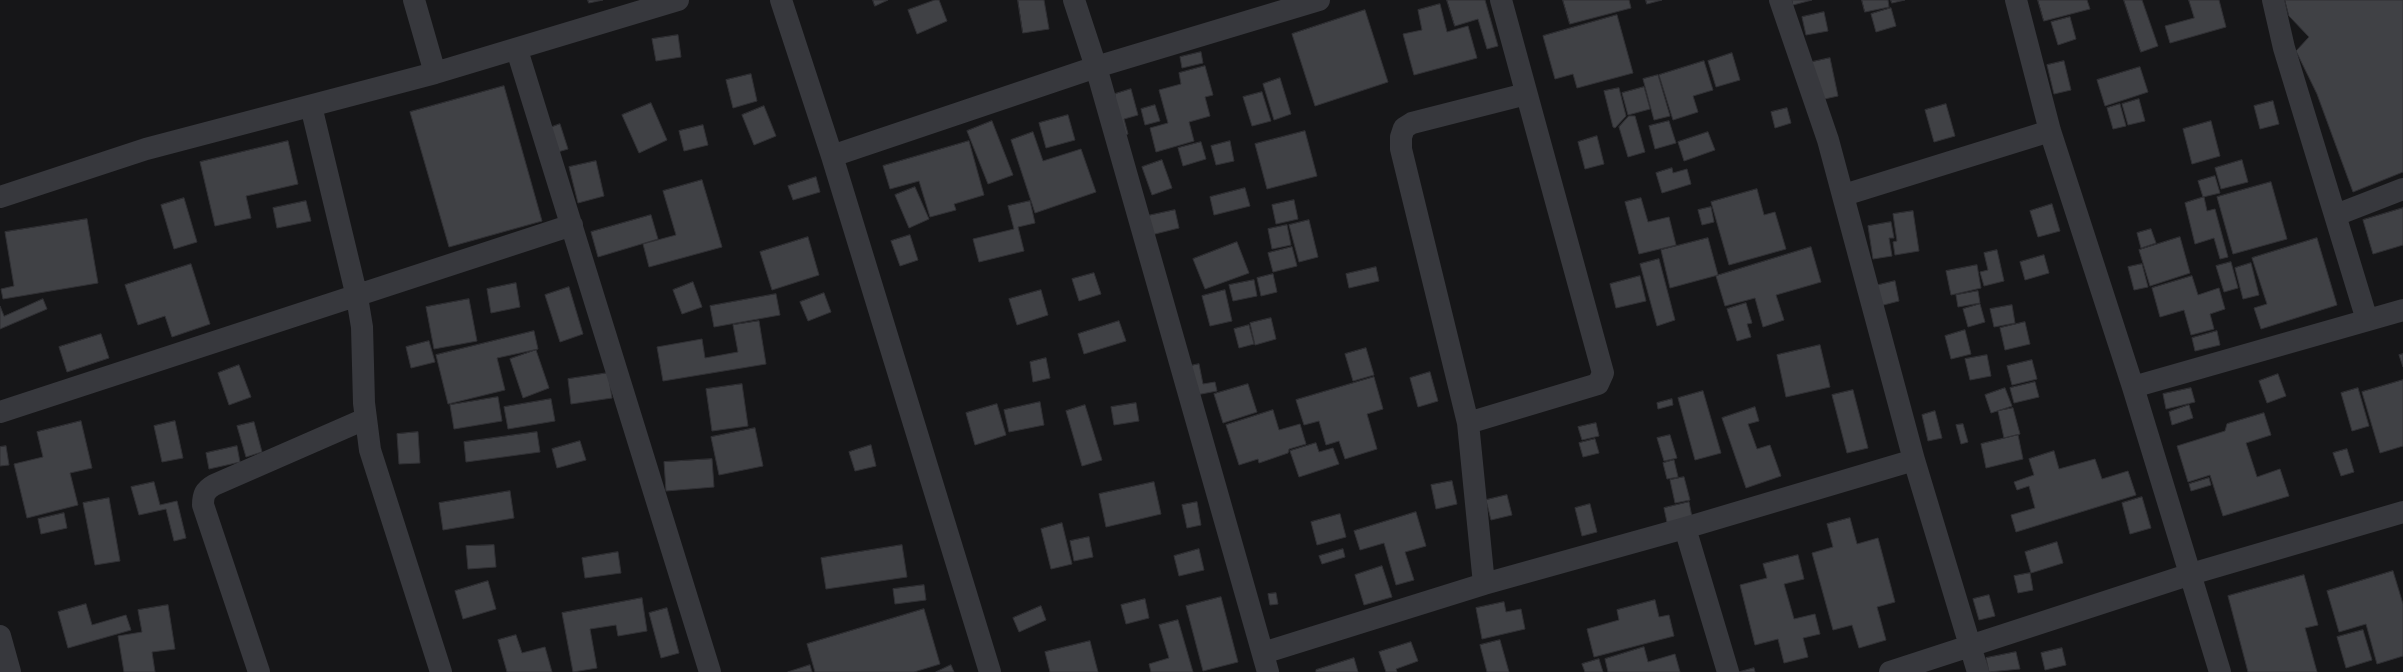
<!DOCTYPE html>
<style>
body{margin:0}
canvas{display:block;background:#161618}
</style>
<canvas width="2403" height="672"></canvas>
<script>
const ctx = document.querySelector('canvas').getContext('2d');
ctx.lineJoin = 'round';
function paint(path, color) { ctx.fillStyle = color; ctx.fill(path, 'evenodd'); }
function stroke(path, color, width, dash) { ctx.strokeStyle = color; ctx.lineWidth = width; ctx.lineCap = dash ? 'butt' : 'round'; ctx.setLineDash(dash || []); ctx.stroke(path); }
const building = new Path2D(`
 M588 0H603L589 3Z
 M873 0H888L875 6Z
 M935 0H939L947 21 917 34 908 10Z
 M1018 0H1044L1049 29 1023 33Z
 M1447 0H1485L1498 46 1487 49 1478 19 1455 26Z
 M1563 0H1629L1631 8 1570 24Z
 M1646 0H1662L1647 4Z
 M1792 0H1812L1793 5Z
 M1862 0H1888L1889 7 1865 12Z
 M1891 0H1905L1892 3Z
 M2038 0H2087L2090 9 2044 21Z
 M2124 0H2142L2158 46 2141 52Z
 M2189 0H2219L2226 27 2170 43 2165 26 2194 18Z
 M2285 0H2403V172L2353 192 2317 94 2296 51 2309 37 2289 16Z
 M1440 4 1447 32 1468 26 1477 58 1414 75 1403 34 1422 30 1418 10Z
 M1891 8 1896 26 1876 32 1871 14Z
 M1365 10 1388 82 1315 106 1292 34Z
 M1824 12 1828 31 1806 35 1802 17Z
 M1617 15 1633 73 1577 88 1573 74 1555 79 1543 36Z
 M2070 17 2076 39 2058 45 2051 22Z
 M678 35 681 57 656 61 652 39Z
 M1201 52 1203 63 1182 68 1180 57Z
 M1732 53 1740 80 1716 87 1708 61Z
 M1830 58 1838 96 1820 100 1812 62Z
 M1704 61 1713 90 1693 96 1698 112 1673 120 1659 75Z
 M2064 61 2071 90 2054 94 2047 65Z
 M1205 66 1213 95 1205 97 1210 116 1189 122 1194 141 1156 152 1150 128 1168 123 1159 90 1181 84 1179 73Z
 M2140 67 2148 92 2105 106 2097 80Z
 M751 74 757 101 733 108 726 80Z
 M1658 75 1670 116 1654 120 1643 79Z
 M1280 78 1291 114 1274 120 1263 84Z
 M504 86 542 221 449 247 410 112Z
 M1644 87 1650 109 1628 115 1622 93Z
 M1619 88 1626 116 1615 128 1613 127 1604 91Z
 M1131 89 1138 115 1124 119 1128 134 1117 137 1115 94Z
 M1262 92 1271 121 1252 126 1243 97Z
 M2139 99 2145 121 2128 125 2122 104Z
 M2273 101 2279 124 2260 129 2254 106Z
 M651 103 667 140 639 153 622 115Z
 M1946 104 1955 136 1934 142 1925 110Z
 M2120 104 2126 126 2113 129 2107 108Z
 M1155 105 1160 121 1145 125 1141 109Z
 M764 106 776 136 754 145 742 115Z
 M1787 108 1791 123 1775 128 1771 112Z
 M1068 115 1075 140 1046 148 1039 123Z
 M1629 116H1635L1645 152 1628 157 1619 127Z
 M992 121 1013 175 988 184 967 131Z
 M1669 121 1676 143 1655 149 1649 126Z
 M2211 121 2220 156 2192 164 2183 129Z
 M560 124 568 149 551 154 544 130Z
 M703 125 708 145 684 151 679 131Z
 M1305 131 1317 176 1267 189 1255 144Z
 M1033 132 1043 161 1081 149 1096 192 1035 213 1011 140Z
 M1708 132 1715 150 1684 161 1678 142Z
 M1597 136 1604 164 1585 169 1578 142Z
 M288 141 298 184 246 196 251 218 215 226 200 162Z
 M969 141 984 195 954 204 956 210 930 217 919 181 890 189 883 166Z
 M1230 141 1234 161 1216 165 1211 146Z
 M1201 142 1206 159 1183 166 1178 148Z
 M1162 160 1172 188 1152 195 1142 167Z
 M2242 160 2248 182 2221 189 2215 168Z
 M596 161 604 196 578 203 569 167Z
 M1672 168 1673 173 1687 169 1691 184 1662 193 1656 173Z
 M2215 176 2220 193 2203 197 2198 181Z
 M816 177 820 192 793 200 788 186Z
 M702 180 722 247 649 267 643 244 676 235 663 191Z
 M2271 182 2287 239 2233 254 2217 197Z
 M915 187 929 219 909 228 895 195Z
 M1245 188 1250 206 1214 215 1210 197Z
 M1757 189 1764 215 1775 212 1786 249 1729 265 1711 202Z
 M2204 197 2207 211 2215 209 2228 257 2220 259 2214 238 2195 244 2185 203Z
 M184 198 197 242 174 249 161 205Z
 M1641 198 1648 222 1669 217 1676 245 1639 254 1625 202Z
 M1294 200 1298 219 1276 224 1272 205Z
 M306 201 311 221 277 228 273 208Z
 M1030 201 1035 223 1018 227 1024 251 979 262 973 239 1014 229 1008 206Z
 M2052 204 2060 231 2038 237 2030 211Z
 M1711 207 1714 222 1702 225 1698 210Z
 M2403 208V245L2373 254 2363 220Z
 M1175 210 1179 228 1151 235 1147 216Z
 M1913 211 1919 251 1895 255 1893 242 1897 241 1893 214Z
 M651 215 658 239 598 257 591 232Z
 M87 219 98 283 3 299 1 289 14 286 5 232Z
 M1309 220 1318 257 1299 262 1289 225Z
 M1891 222 1894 238H1889L1892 256 1873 259 1868 226Z
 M1287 225 1291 245 1272 249 1268 229Z
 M2151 229 2156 243 2141 248 2137 233Z
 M910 235 918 260 900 266 891 241Z
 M808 237 819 275 772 290 760 252Z
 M2180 237 2190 273 2150 286 2139 250Z
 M1708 238 1718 275 1670 288 1661 250Z
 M2317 238 2337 305 2261 329 2254 308 2267 304 2252 258Z
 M1237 242 1249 273 1205 289 1193 259Z
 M1292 247 1297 266 1273 272 1268 253Z
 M1811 247 1821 282 1776 295 1784 320 1763 327 1755 298 1725 306 1716 276Z
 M1997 250 2004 281 1984 286 1980 272 1988 270 1984 253Z
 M2044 255 2049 273 2025 280 2020 262Z
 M1659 259 1675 320 1657 326 1640 264Z
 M2231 262 2238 288 2224 292 2216 266Z
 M2251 263 2259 295 2243 299 2235 268Z
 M191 264 210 324 172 337 165 316 138 325 125 285Z
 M2142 264 2148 287 2134 290 2128 267Z
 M1977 265 1981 288 1951 295 1946 271Z
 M1376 267 1379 281 1349 288 1346 274Z
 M1094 273 1101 294 1079 301 1072 279Z
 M1273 274 1277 292 1261 296 1257 278Z
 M1640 276 1646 301 1616 308 1610 284Z
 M2192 276 2198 295 2219 288 2225 309 2210 314 2214 329 2191 335 2184 310 2160 317 2152 288Z
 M1254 280 1257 296 1233 301 1229 285Z
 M1895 281 1899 301 1868 309 1862 289Z
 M693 282 702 307 682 314 673 290Z
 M516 283 520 307 491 313 487 289Z
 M569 287 583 334 560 342 545 295Z
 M1041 290 1048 315 1017 325 1009 299Z
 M1225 290 1232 321 1210 326 1202 296Z
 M1978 291 1980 303 1958 307 1956 295Z
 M824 293 831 312 808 321 800 302Z
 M776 294 780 315 714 327 710 306Z
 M43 299 47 309 0 329V306L4 316Z
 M469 299 477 341 434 349 426 307Z
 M1746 303 1752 323 1747 324 1751 337 1737 341 1727 309Z
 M1980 304 1985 322 1968 327 1963 309Z
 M2012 305 2015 323 1994 327 1990 309Z
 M1271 318 1276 339 1255 345 1250 323Z
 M759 321 766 364 663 381 657 347 702 339 705 358 738 352 733 325Z
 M1119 321 1126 341 1084 354 1078 334Z
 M2025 322 2030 344 2005 350 2000 328Z
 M1249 325 1254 344 1239 348 1234 329Z
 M1965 330 1971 354 1951 359 1945 336Z
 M534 331 538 349 497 358 505 390 448 404 436 355Z
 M2217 331 2220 345 2195 351 2192 338Z
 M101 334 109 358 67 372 59 347Z
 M429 341 435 362 411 368 406 347Z
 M1820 345 1830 387 1786 397 1777 355Z
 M1366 348 1374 375 1353 381 1345 354Z
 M536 350 549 388 523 398 510 359Z
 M2403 354V367L2399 355Z
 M1987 355 1991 376 1970 380 1965 359Z
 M1046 358 1050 378 1033 382 1030 362Z
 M2032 360 2037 379 2012 385 2007 366Z
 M1199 364 1203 384 1215 382 1217 391 1196 395 1190 366Z
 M239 365 251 397 229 405 218 373Z
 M1430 372 1438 401 1418 407 1410 378Z
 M608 373 612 398 571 404 568 379Z
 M2278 374 2286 396 2267 403 2259 381Z
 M1374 377 1383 409 1367 414 1377 449 1345 459 1339 441 1326 445 1319 421 1304 425 1296 400Z
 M2403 380V446L2380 453 2362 392Z
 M2035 382 2039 397 2014 403 2010 388Z
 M742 384 748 426 712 431 706 389Z
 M1248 384 1257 412 1223 423 1214 394Z
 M2005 388 2012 406 1991 413 1985 395Z
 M2191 388 2195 402 2166 409 2163 394Z
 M2358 388 2369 426 2352 431 2341 393Z
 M1853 390 1868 448 1847 453 1832 395Z
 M1703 391 1721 453 1695 460 1678 398Z
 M498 397 502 421 454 429 450 405Z
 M551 399 555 421 508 429 504 407Z
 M1672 399 1673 405 1658 409 1657 403Z
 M1040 402 1044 425 1009 432 1004 410Z
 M1136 403 1139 421 1114 425 1111 407Z
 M997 404 1006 435 975 445 966 413Z
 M1085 405 1102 460 1082 466 1066 411Z
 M2189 405 2193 418 2172 425 2169 412Z
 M1755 407 1759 421 1748 424 1757 449 1770 445 1781 476 1746 488 1722 418Z
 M2013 408 2020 434 2004 438 1998 411Z
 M1273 410 1279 430 1300 424 1306 444 1289 449 1288 453 1259 463 1258 459 1239 465 1226 425Z
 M1935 411 1942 438 1928 441 1922 415Z
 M2264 413 2271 435 2246 443 2257 477 2280 469 2289 496 2223 516 2210 475 2188 482 2177 446 2225 431 2227 424Z
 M81 421 92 468 70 473 78 505 27 518 14 464 43 457 37 432Z
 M175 421 183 458 162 462 154 426Z
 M254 422 262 452 246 457 237 426Z
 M1596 423 1599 436 1582 440 1578 427Z
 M1963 424 1968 442 1961 444 1956 425Z
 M755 428 763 466 719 475 711 437Z
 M418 432 420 463 399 464 397 434Z
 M537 432 540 452 466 462 464 442Z
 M1670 435 1677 458 1664 461 1657 438Z
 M2018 435 2023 459 1986 468 1981 444Z
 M1595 439 1599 453 1583 457 1579 443Z
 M580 441 586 460 557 468 552 449Z
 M1316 443 1319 452 1333 448 1339 464 1299 477 1290 451Z
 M871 445 876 466 855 471 849 452Z
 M6 446 9 465 0 466V447Z
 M237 446 240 462 209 469 206 453Z
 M2347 449 2354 472 2341 476 2333 453Z
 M2054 451 2059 469 2095 459 2102 479 2128 471 2136 495 2016 532 2011 515 2035 508 2029 486 2017 490 2014 482 2034 475 2029 459Z
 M712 459 714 487 666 491 664 462Z
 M1674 460 1678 477 1667 479 1663 463Z
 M1684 477 1690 500 1675 503 1670 480Z
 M2209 478 2211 485 2191 491 2189 484Z
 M1452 481 1457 504 1436 509 1431 485Z
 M154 482 160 505 177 501 186 538 174 541 166 509 139 515 131 487Z
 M1154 482 1161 514 1106 527 1099 494Z
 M510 491 514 518 443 530 439 503Z
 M1507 495 1512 515 1491 520 1486 500Z
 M2142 497 2151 528 2130 534 2122 503Z
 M109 498 120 561 95 565 83 503Z
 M1197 502 1201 525 1187 528 1182 505Z
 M1689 502 1693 522 1668 527 1664 508Z
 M1590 504 1597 532 1582 536 1575 508Z
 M1416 512 1426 546 1405 552 1414 580 1396 585 1384 543 1360 550 1354 531Z
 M64 513 67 528 41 534 38 519Z
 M1340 514 1346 537 1317 545 1311 522Z
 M1850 518 1857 544 1878 538 1895 602 1877 607 1886 640 1859 648 1852 625 1833 630 1812 553 1833 547 1827 524Z
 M1062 523 1072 564 1051 569 1041 529Z
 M1089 537 1093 557 1074 561 1070 541Z
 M2057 542 2063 563 2031 573 2025 552Z
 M494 545 496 567 468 569 466 546Z
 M902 545 907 577 826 589 821 558Z
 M1199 549 1204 570 1179 576 1174 556Z
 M1343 549 1345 557 1322 564 1319 556Z
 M618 552 621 573 585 578 582 558Z
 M1798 555 1804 579 1784 584 1794 619 1815 614 1820 634 1803 638 1808 657 1784 663 1778 639 1755 645 1740 585 1767 578 1763 564Z
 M1382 566 1392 597 1364 605 1355 575Z
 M2393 571 2403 604V656L2377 664 2366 624 2339 632 2327 591Z
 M2030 573 2033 590 2018 593 2014 576Z
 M2304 575 2318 625 2305 628 2317 672H2248L2228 596Z
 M488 581 496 609 463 619 455 591Z
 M924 585 926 600 895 604 893 589Z
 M1276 593 1278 604 1270 605 1268 594Z
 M1989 595 1995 616 1979 620 1973 599Z
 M1221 597 1238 662 1203 671 1186 606Z
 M642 598 647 631 618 636 616 625 590 629 597 668 573 672 562 613Z
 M1145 599 1149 618 1126 624 1121 605Z
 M1655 600 1659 617 1669 615 1674 636 1594 657 1587 629 1619 620 1617 610Z
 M1504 602 1506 612 1521 609 1525 629 1482 639 1476 608Z
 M86 604 92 625 126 615 131 630 68 648 58 612Z
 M168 605 175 649 152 652 155 672H124L118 636 142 632 138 610Z
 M1041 606 1046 620 1019 632 1013 618Z
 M667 608 679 653 661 658 649 613Z
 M924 609 940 664 914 672H815L807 644Z
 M1178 620 1193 672H1151L1149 664 1169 658 1159 625Z
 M2363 630 2372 660 2346 668 2337 637Z
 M516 635 522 653 545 647 552 672H507L498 640Z
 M1500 640 1509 672H1487L1480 645Z
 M1090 641 1098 672H1050L1045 652Z
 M1411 642 1418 661 1396 669 1397 672H1386L1379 652Z
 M1644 647 1648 662 1675 654 1680 672H1608L1605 659Z
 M2062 648 2066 665 2045 670 2041 653Z
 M2016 652 2020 669 1989 672 1986 658Z
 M1354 658 1358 672H1316V670Z
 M1599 659 1603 672H1585L1582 664Z
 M810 665 812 672H788Z
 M951 665 954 672H936Z
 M1754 668 1755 672H1739Z`);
const minor = new Path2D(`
 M414 0 435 73
 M781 0 832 156 990 672
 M1074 0 1096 67 1268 672
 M1780 0 1828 140 1914 460 1978 672
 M2016 0 2050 131 2133 387 2220 672
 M2273 0 2284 48 2367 320
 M517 50 710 672
 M311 106 357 297 362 327 364 403 370 450 441 672
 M832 156 1096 67 1319 0
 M1844 195 2050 131
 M0 197 146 149 435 73 678 0
 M2336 215 2403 189
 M2133 387 2403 310
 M0 412 572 225
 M1468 423 1598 384 1603 373 1501 0
 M1685 528 1728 672
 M1484 584 1468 423 1401 149V137L1404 128 1412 123 1526 94
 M0 636 10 672
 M1263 653 1484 584 1685 528 1914 460
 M259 672 203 505C203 495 205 490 214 485L365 419
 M1890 672 2191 574 2403 512`);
paint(building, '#404145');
stroke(building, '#303034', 1);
stroke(minor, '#37383d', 22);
</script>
